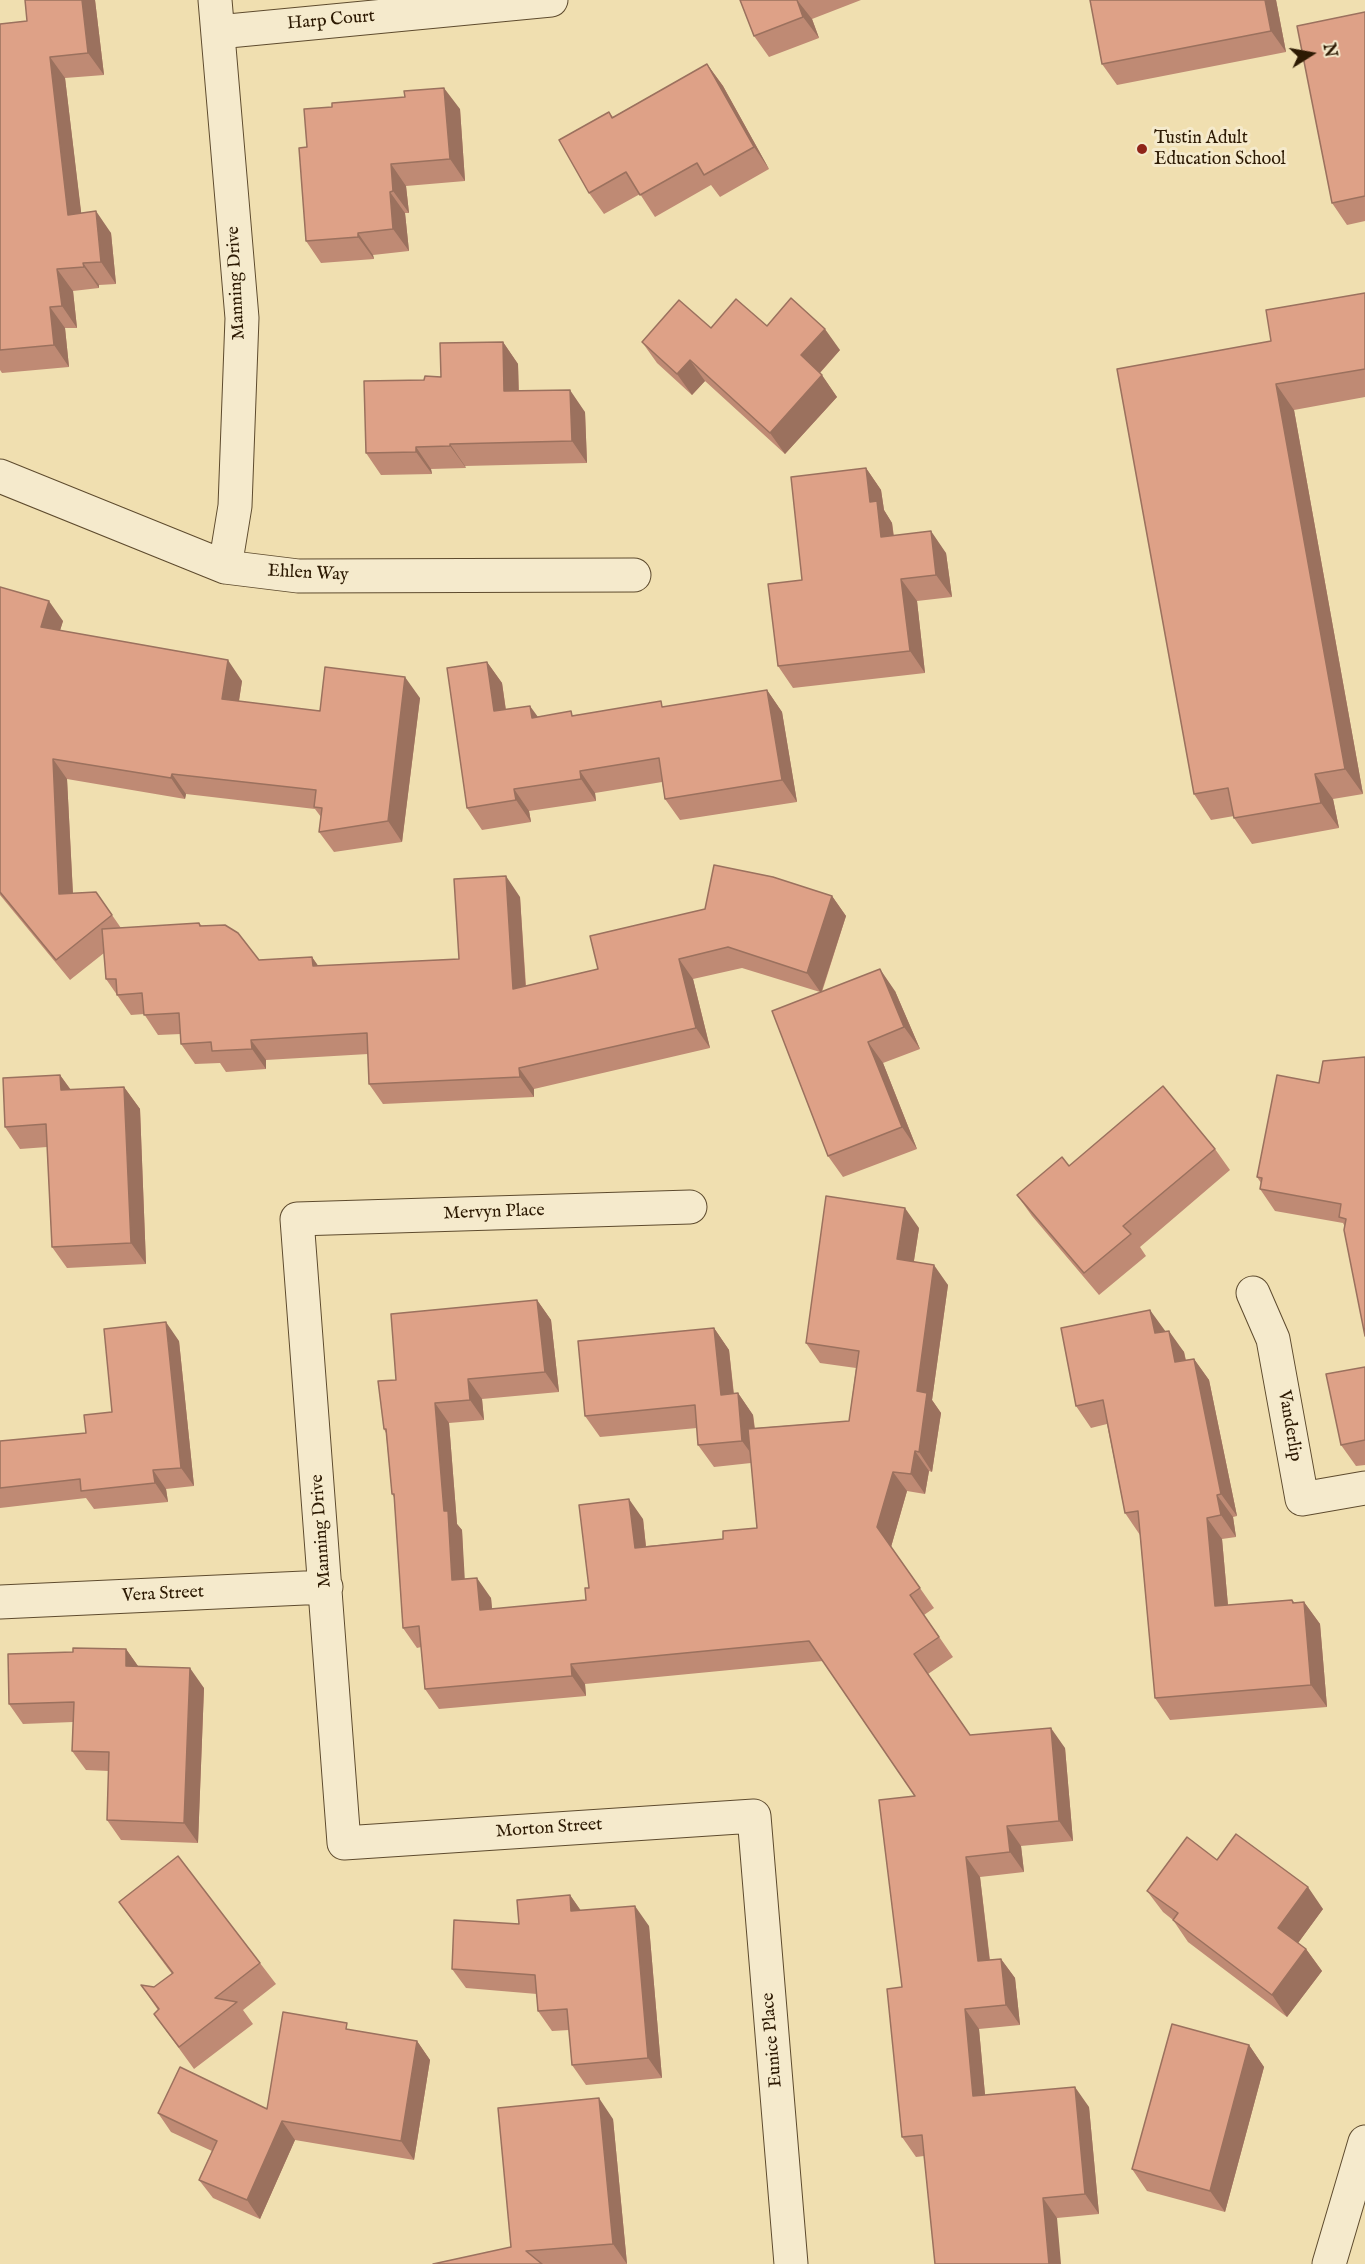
<!DOCTYPE html>
<style>
body{margin:0}
#map{position:relative;width:1365px;height:2264px;overflow:hidden;background:#f0dfb0;font-family:"IM FELL English",serif}
canvas{display:block}
.north{position:absolute;left:1281px;top:24px;width:60px;height:60px;-webkit-text-stroke:4px #f5eacc;paint-order:stroke;rotate:79deg;font-size:16px;font-weight:700;line-height:24px;text-align:center;color:#2d1a03}
.north::after{content:'';display:block;margin:auto;width:21px;height:27px;background:#2d1a03;clip-path:polygon(50% 0,100% 100%,50% 72%,0 100%)}
</style>
<div id="map">
<canvas width="1365" height="2264"></canvas>
<div class="north">N</div>
</div>
<script>
const ctx = document.querySelector('canvas').getContext('2d');
ctx.lineJoin = 'round';
function stroke(path, color, width, dash) { ctx.strokeStyle = color; ctx.lineWidth = width; ctx.lineCap = dash ? 'butt' : 'round'; ctx.setLineDash(dash || []); ctx.stroke(path); }
function paint(path, color) { ctx.fillStyle = color; ctx.fill(path, 'evenodd'); }
function label(font, color, halo, rows, align = 'center') {
  ctx.font = font + ' "IM FELL English",serif'; ctx.lineWidth = 6; ctx.setLineDash([]); ctx.textBaseline = 'middle'; ctx.strokeStyle = halo; ctx.fillStyle = color; for (const [text, x, y, turn = 0] of rows) {
    ctx.save(); ctx.translate(x, y); ctx.rotate((+turn || 0) * Math.PI / 180); ctx.textAlign = isNaN(turn) ? turn : align; if (halo) ctx.strokeText(text, 0, 0); ctx.fillText(text, 0, 0); ctx.restore();
  }
}
const street = new Path2D(`
 M215 0 242 318 235 506 225 567
 M218 32 551 0
 M0 476 225 567 298 576 634 575
 M690 1207 297 1219 344 1843 754 1816 791 2264
 M1253 1293 1273 1339 1302 1499 1365 1488
 M0 1602 326 1587
 M1329 2264 1365 2142`);
const wall = new Path2D(`
 M95 0 104 75 65 78 81 213 111 233 116 284 99 285V288L73 291 77 328H65L69 367 2 373 0 370V24L27 21Z
 M740 0H861L812 19 819 38 769 57 754 36Z
 M1276 0 1286 52 1117 85 1102 64Z
 M1365 12V221L1347 225 1332 203Z
 M707 64 723 86 769 169 720 197 711 185 655 217 640 194 604 214 589 193 609 112 613 117Z
 M460 109 465 181 406 186 409 213H405L409 251 373 255 374 259 321 263 306 241 307 147Z
 M1365 293V397L1294 410 1363 794 1333 799 1339 828 1252 844 1234 818V816L1211 820 1194 794 1271 341Z
 M767 326 840 350 820 373 837 397 785 454 705 381 692 395 657 363 642 342 711 328Z
 M503 342 518 364 519 391 585 412 587 463 465 466 466 468 431 469 432 474 381 475 366 453 424 380 441 377Z
 M866 468 881 490 884 510 892 523 894 536 946 553 952 597 917 601 925 673 793 688 778 666 802 580Z
 M0 587 63 621 60 630 242 681 239 701 320 711 420 698 402 842 334 852 319 832 321 817 315 809 186 794 185 799 67 779 73 894 96 892 121 928 199 923 202 926 259 960 312 957 318 966 459 959 520 897 526 986 598 969 832 896 846 916 822 992 895 991 920 1049 883 1063 917 1149 843 1177 828 1156 820 992 742 968 693 979 710 1048 534 1089V1097L383 1104 369 1084 368 1054 266 1060V1069L226 1072 220 1063 195 1064 181 1044V1034L158 1035 144 1014 131 1015 106 979 104 953 70 980 0 895Z
 M487 662 502 683 506 710 538 717 574 715 665 707 767 690 782 712 797 802 680 820 665 799 662 782 595 793 596 801 529 811 531 822 482 830 467 808Z
 M1323 1061 1365 1336 1344 1225 1343 1223 1275 1211 1260 1189 1261 1183 1257 1177 1319 1083Z
 M60 1075 71 1090 124 1087 140 1109 146 1264 67 1268 52 1247 47 1147 20 1149 5 1127Z
 M1215 1149 1230 1170 1140 1247 1146 1256 1099 1295 1032 1216 1017 1195 1069 1166Z
 M919 1228 914 1261 948 1285 932 1400 941 1413 932 1472 929 1471 925 1494 907 1491 891 1547 934 1608 924 1615 953 1657 928 1674 970 1735 1065 1748 1073 1841 1021 1846 1024 1872 980 1877 990 1960 1001 1959 1015 1978 1020 2025 979 2029 985 2095 1089 2107 1099 2214 1057 2218 924 2156 916 2157 902 2137V1987L915 1796 823 1661 585 1684 586 1696 439 1709 425 1689 421 1647 417 1648 403 1628 394 1497 392 1494 386 1433 384 1429 396 1380 537 1300 551 1320 559 1392 482 1399 484 1420 449 1423 457 1524 462 1530 464 1579 491 1598 492 1609 586 1600 589 1588 643 1519 646 1546 723 1539 757 1528 751 1463 714 1467 698 1445 697 1428 600 1437 585 1416 714 1328 729 1350 734 1394 738 1393 753 1415 755 1428 849 1421 856 1368 820 1363 806 1343Z
 M1165 1331 1184 1352 1186 1360 1194 1359 1209 1380 1237 1516 1233 1517 1236 1537 1222 1539 1228 1605 1292 1600 1295 1603 1304 1602 1320 1624 1327 1707 1170 1720 1155 1698 1140 1535 1125 1513 1107 1424 1091 1428 1076 1406Z
 M179 1341 194 1486 166 1489 168 1502 94 1509 86 1498 0 1508V1441L86 1433 112 1412Z
 M1365 1367V1465L1356 1466 1341 1445Z
 M126 1649 138 1666 204 1688 198 1843 121 1840 107 1820 109 1771 86 1770 72 1751 73 1722 23 1724 9 1704Z
 M1217 1860 1323 1909 1298 1943 1306 1949 1322 1971 1287 2017 1188 1942 1173 1920 1163 1912 1147 1891Z
 M570 1895 580 1910 649 1926 662 2078 586 2085 572 2065 569 2030 552 2031 538 2011 537 1994 466 1988 452 1969 519 1924Z
 M119 1902 260 1963 276 1984 243 2010 253 2024 194 2069 154 2014 158 2010 141 1985 154 1987 172 1974 134 1923Z
 M352 2030 417 2041 430 2060 414 2160 295 2140 260 2219 213 2198 199 2180 212 2151 171 2132 158 2113 267 2109Z
 M1249 2045 1264 2067 1225 2212 1147 2191 1132 2169Z
 M613 2119 627 2264H433L511 2247Z`);
const shadedWall = new Path2D(`
 M82 0H95L104 75 88 53Z
 M797 0 812 19 819 38 803 17Z
 M1265 0H1276L1286 52 1271 31Z
 M50 57 65 78 84 236 68 215Z
 M707 64 723 86 769 169 754 147Z
 M444 88 460 109 465 181 450 159Z
 M391 164 406 186 409 213 393 191Z
 M390 192 405 213 409 251 393 229Z
 M96 211 111 233 116 284 101 262Z
 M358 233 373 255 374 259 358 237Z
 M83 263 99 285V288L84 267Z
 M57 269 73 291 77 328 62 306Z
 M50 307 65 328 69 367 54 345Z
 M825 329 840 350 816 377 801 355Z
 M503 342 518 364 519 413 504 391Z
 M690 360 705 381 692 395 677 374Z
 M822 375 837 397 785 454 770 433Z
 M1276 384 1294 410 1363 794 1345 769Z
 M570 390 585 412 587 463 572 441Z
 M450 444 465 466 466 468 450 446Z
 M416 447 431 469 432 474 416 452Z
 M866 468 881 490 884 510 892 523 896 559 881 537 870 502Z
 M931 531 946 553 952 597 936 575Z
 M901 579 917 601 925 673 910 651Z
 M49 601 63 621 55 647 41 627Z
 M228 660 242 681 236 719 222 699Z
 M487 662 502 683 509 733 494 711Z
 M405 677 420 698 402 842 388 821Z
 M767 690 782 712 797 802 782 780Z
 M530 706 546 728 532 718Z
 M53 759 67 779 74 915 59 894Z
 M580 771 595 793 596 801 581 779Z
 M172 774 186 794 185 799 171 778Z
 M1315 774 1333 799 1339 828 1321 803Z
 M514 789 529 811 531 822 516 800Z
 M506 876 520 897 527 1010 513 989Z
 M832 896 846 916 821 993 807 973Z
 M312 957 326 977 313 966Z
 M679 959 693 979 710 1048 696 1028Z
 M880 969 895 991 920 1049 904 1027Z
 M251 1040 266 1060V1069L252 1049Z
 M868 1042 883 1063 917 1149 902 1127Z
 M519 1068 534 1089V1097L520 1077Z
 M60 1075 75 1096 61 1090Z
 M124 1087 140 1109 146 1264 131 1243Z
 M905 1208 919 1228 911 1279 897 1259Z
 M934 1265 948 1285 932 1400 941 1413 932 1472 919 1452 917 1391Z
 M537 1300 551 1320 559 1392 545 1372Z
 M1150 1310 1166 1332 1155 1333Z
 M166 1322 179 1341 194 1486 181 1468Z
 M714 1328 729 1350 736 1417 721 1395Z
 M1169 1331 1184 1352 1190 1384 1175 1362Z
 M1194 1359 1209 1380 1237 1516 1221 1494Z
 M468 1379 482 1399 484 1420 470 1400Z
 M738 1393 753 1415 758 1463 742 1441Z
 M435 1403 449 1423 457 1524 462 1530 466 1600 452 1580 444 1511Z
 M915 1451 929 1471 925 1494 911 1474Z
 M153 1470 166 1489 168 1502 155 1483Z
 M893 1472 907 1491 891 1547 934 1608 877 1527Z
 M1217 1495 1233 1517 1236 1537 1221 1515Z
 M629 1499 643 1519 648 1567 635 1548Z
 M1207 1518 1222 1539 1230 1628 1215 1606Z
 M477 1578 491 1598 494 1630 480 1610Z
 M1292 1600 1306 1619 1304 1602 1320 1624 1327 1707 1311 1685Z
 M126 1649 140 1669 126 1666Z
 M571 1664 585 1684 586 1696 572 1676Z
 M190 1668 204 1688 198 1843 184 1823Z
 M1051 1728 1065 1748 1073 1841 1059 1821Z
 M1007 1826 1021 1846 1024 1872 1010 1852Z
 M966 1857 980 1877 992 1981 978 1961Z
 M1308 1887 1323 1909 1293 1950 1278 1928Z
 M570 1895 584 1915 571 1911Z
 M635 1906 649 1926 662 2078 648 2058Z
 M1306 1949 1322 1971 1287 2017 1272 1995Z
 M1001 1959 1015 1978 1020 2025 1006 2005Z
 M965 2009 979 2029 987 2116 973 2096Z
 M417 2041 430 2060 414 2160 401 2141Z
 M1249 2045 1264 2067 1225 2212 1210 2191Z
 M1075 2087 1089 2107 1099 2214 1085 2194Z
 M599 2098 613 2119 627 2264 613 2244Z
 M282 2121 295 2140 260 2219 247 2200Z
 M1043 2198 1057 2218 1061 2264H1049Z`);
const building = new Path2D(`
 M25 0H82L88 53 50 57 68 215 96 211 101 262 83 263 84 267 57 269 62 306 50 307 54 345 0 350V24L27 21Z
 M740 0H797L803 17 754 36Z
 M1090 0H1265L1271 31 1102 64Z
 M1365 12V196L1332 203 1297 26Z
 M707 64 754 147 704 175 697 163 640 195 626 172 589 193 559 140 609 112 612 118Z
 M444 88 450 159 391 164 393 191 390 192 393 229 358 233V237L306 241 299 148 307 147 304 109 332 107V103L405 97 404 91Z
 M1365 293V369L1276 384 1345 769 1315 774 1321 803 1234 818 1228 788 1194 794 1117 369 1271 341 1266 310Z
 M791 298 825 329 801 355 822 375 770 433 690 360 677 374 642 342 679 300 711 328 736 299 767 326Z
 M503 342 504 391 570 390 572 441 450 444V446L416 447V452L366 453 364 381 424 380 425 376 441 377 440 343Z
 M866 468 870 502 877 501 881 537 931 531 936 575 901 579 910 651 778 666 768 584 802 580 791 477Z
 M0 587 49 601 41 627 228 660 222 699 320 711 325 667 405 677 388 821 319 832 322 808 314 807 316 790 172 774 171 778 53 759 59 894 96 892 112 915 56 960 0 892Z
 M487 662 494 711 530 706 532 718 571 711 572 716 661 701 662 707 767 690 782 780 665 799 659 758 580 771 581 779 514 789 516 800 467 808 447 668Z
 M714 865 773 877 832 896 807 973 728 947 679 959 696 1028 519 1068 520 1077 369 1084 367 1033 251 1040 252 1049 212 1051 211 1042 181 1044 179 1013 144 1015 142 993 117 995 116 979H106L102 929 199 923 200 926 225 925 238 933 259 960 312 957 313 966 459 959 454 879 506 876 513 989 598 969 590 936 705 909Z
 M880 969 904 1027 868 1042 902 1127 828 1156 772 1011Z
 M1365 1057V1336L1344 1230 1346 1219 1339 1217 1341 1204 1260 1189 1262 1178 1257 1177 1277 1075 1319 1083 1323 1061Z
 M60 1075 61 1090 124 1087 131 1243 52 1247 46 1124 5 1127 3 1078Z
 M1163 1086 1215 1149 1123 1226 1131 1234 1084 1273 1017 1195 1062 1157 1069 1166Z
 M826 1196 905 1208 897 1259 934 1265 917 1391 927 1393 919 1452 915 1451 911 1474 893 1472 877 1527 920 1588 910 1595 939 1637 914 1654 970 1735 1051 1728 1059 1821 1007 1826 1010 1852 966 1857 978 1961 1001 1959 1006 2005 965 2009 973 2096 1075 2087 1085 2194 1043 2198 1049 2264H935L922 2135 902 2137 887 1989 902 1987 879 1800 915 1796 809 1641 571 1664 572 1676 425 1689 419 1626 403 1628 394 1494H392L386 1429H384L378 1381 396 1380 391 1314 537 1300 545 1372 468 1379 470 1400 435 1403 444 1511H448L452 1580 477 1578 480 1610 586 1600 585 1588H589L579 1505 629 1499 635 1548 723 1539V1531L757 1528 748 1429 849 1421 859 1351 806 1343Z
 M1150 1310 1155 1333 1169 1331 1175 1362 1194 1359 1221 1494 1217 1495 1221 1515 1207 1518 1215 1606 1292 1600 1293 1603 1304 1602 1311 1685 1155 1698 1138 1511 1125 1513 1103 1400 1076 1406 1061 1328Z
 M166 1322 181 1468 153 1470 155 1483 81 1491 80 1479 0 1488V1441L86 1433 84 1415 112 1412 104 1329Z
 M714 1328 721 1395 738 1393 742 1441 698 1445 695 1405 585 1416 578 1341Z
 M1365 1367V1440L1341 1445 1326 1374Z
 M73 1648 126 1649V1666L190 1668 184 1823 107 1820 109 1752 72 1751 74 1702 9 1704 8 1654 73 1652Z
 M1236 1834 1308 1887 1278 1928 1306 1949 1272 1995 1173 1920 1178 1913 1147 1891 1187 1837 1217 1860Z
 M178 1856 260 1963 215 1998 237 2002 179 2047 154 2014 159 2009 141 1985 154 1987 173 1973 119 1902Z
 M570 1895 571 1911 635 1906 648 2058 572 2065 567 2009 538 2011 535 1975 452 1969 454 1920 519 1924 517 1900Z
 M283 2012 347 2023 346 2029 417 2041 401 2141 282 2121 247 2200 199 2180 217 2141 158 2113 180 2067 267 2109Z
 M1172 2024 1249 2045 1210 2191 1132 2169Z
 M599 2098 613 2244 526 2251 542 2264H433L511 2247 498 2108Z`);
const markers = [
 [1142,149,6,"#8f2418"]
];
const streetNames = [
 ["Harp Court",331,21,-5],
 ["Manning Drive",237,283,-93],
 ["Ehlen Way",308,574,3],
 ["Mervyn Place",494,1213,-2],
 ["Vanderlip",1289,1426,80],
 ["Manning Drive",322,1531,-94],
 ["Vera Street",163,1595,-3],
 ["Morton Street",549,1829,-4],
 ["Eunice Place",773,2040,-95]
];
const poiNames = [
 ["Tustin Adult",1154,139],
 ["Education School",1154,160]
];
stroke(street, '#5e4b2e', 35);
stroke(street, '#f5eacc', 33);
paint(wall, '#bf8a74');
paint(shadedWall, '#9b715e');
paint(building, '#dea187');
stroke(building, '#9b715e', 1.5);
for (const [x, y, r, color] of markers) { const dot = new Path2D(); dot.arc(x, y, r, 0, 2 * Math.PI); ctx.fillStyle = color; ctx.fill(dot); stroke(dot, '#f5eacc', 2); }
label('18px', '#2d1a03', '#f5eacc', streetNames);
label('18px', '#2d1a03', '#f5eacc', poiNames, 'left');
</script>
